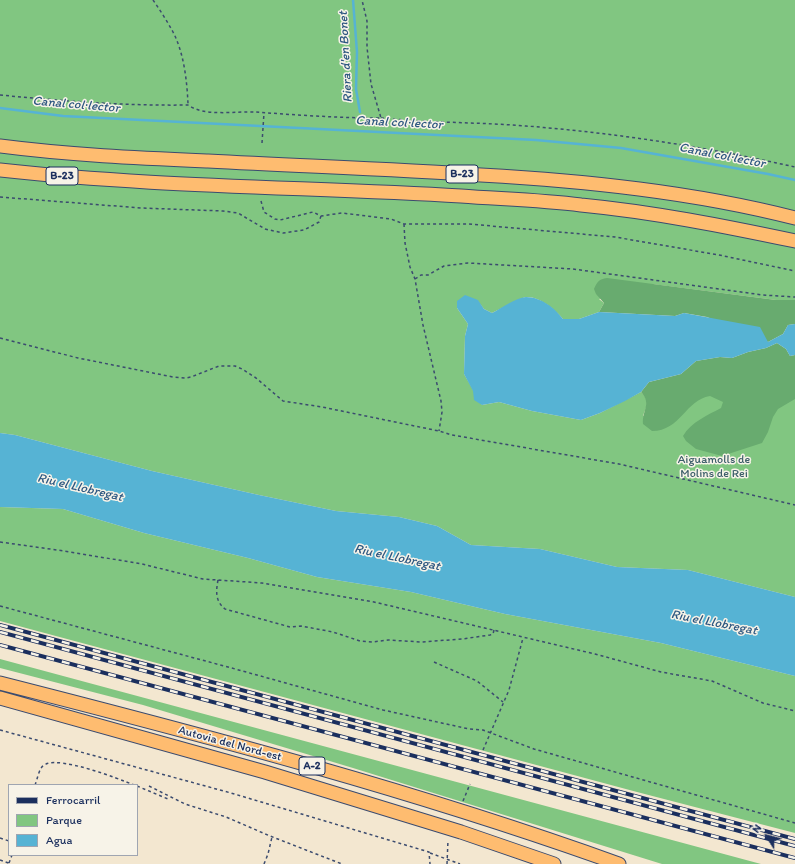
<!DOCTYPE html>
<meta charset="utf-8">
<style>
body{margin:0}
#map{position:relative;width:795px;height:864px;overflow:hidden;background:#f3e7d0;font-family:Itim,sans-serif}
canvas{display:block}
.legend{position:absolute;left:8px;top:784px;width:130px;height:72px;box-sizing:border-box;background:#f7f3e8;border:1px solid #9fa5b1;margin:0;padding:5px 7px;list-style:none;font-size:12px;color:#1b2f5e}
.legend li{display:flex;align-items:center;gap:8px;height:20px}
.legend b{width:20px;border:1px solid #9fa5b1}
.north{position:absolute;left:747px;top:816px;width:40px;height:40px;-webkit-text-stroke:3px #f7f3e8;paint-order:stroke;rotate:306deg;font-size:11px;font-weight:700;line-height:16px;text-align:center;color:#1b2f5e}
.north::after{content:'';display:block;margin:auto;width:14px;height:18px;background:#1b2f5e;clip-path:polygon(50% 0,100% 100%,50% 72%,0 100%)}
</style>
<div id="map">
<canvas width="795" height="864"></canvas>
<ul class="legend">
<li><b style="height:5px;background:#1b2f5e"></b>Ferrocarril</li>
<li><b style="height:11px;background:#81c681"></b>Parque</li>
<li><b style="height:11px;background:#56b3d4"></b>Agua</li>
</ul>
<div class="north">N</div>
</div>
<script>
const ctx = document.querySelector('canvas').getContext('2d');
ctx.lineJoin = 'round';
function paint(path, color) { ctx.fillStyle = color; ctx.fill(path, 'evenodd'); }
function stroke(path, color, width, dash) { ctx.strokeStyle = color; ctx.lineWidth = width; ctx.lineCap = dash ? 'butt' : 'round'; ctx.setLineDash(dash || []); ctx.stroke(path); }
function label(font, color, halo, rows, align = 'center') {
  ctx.font = font + ' Itim,sans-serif'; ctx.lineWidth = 3; ctx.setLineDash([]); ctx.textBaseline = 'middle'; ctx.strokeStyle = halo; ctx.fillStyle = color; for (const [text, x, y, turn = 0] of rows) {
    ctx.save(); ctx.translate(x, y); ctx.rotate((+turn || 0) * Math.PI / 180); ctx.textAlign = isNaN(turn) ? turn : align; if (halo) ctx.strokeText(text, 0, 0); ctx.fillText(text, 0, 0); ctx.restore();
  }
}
const green = new Path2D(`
 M0 0H795V300H776L652 284 599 299 604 303 599 312 579 319H563C556 310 539 296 526 297 521 298 498 310 492 313L484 309 477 300 457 308 468 324 465 336 464 374 482 405 499 402 532 411 581 420 600 413 641 392C650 401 647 405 643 416L795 359V597L688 570 617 567 540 549 471 545 437 526 399 517 336 511 259 495 152 471 15 435 0 433Z
 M0 507 63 509 144 533 248 558 317 577 411 592 505 614 661 643 795 676V833L637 792 0 621Z
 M0 659 761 864H662L353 768 143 705 0 668Z`);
const forest = new Path2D(`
 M607 278 776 300H795V324L788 325 783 334 768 342 707 317 684 313 675 316 599 312 604 303 596 294 594 289C597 282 599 279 607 278Z
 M777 343 786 349 790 356 795 355V399L778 409 773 417 768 432 762 443 722 456 696 449 686 441 683 436C691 422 708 415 721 408L723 402 710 396C685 400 681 431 652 431L643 424C642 410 652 404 641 392L649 382 681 374 696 361 720 357 732 358 748 352 766 348Z`);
const water = new Path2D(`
 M465 295 478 300 484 309 492 313C502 308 515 298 526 297 541 297 555 308 563 319H579L599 312 675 316 684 313 760 327 768 342 783 334 788 325 795 324V355L790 356 786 349 777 343 766 348 748 352 732 358 720 357 696 361 681 374 649 382 641 392 625 401 600 413 581 420 532 411 499 402 482 405 474 400 473 391 464 374 465 336 468 324 457 308V301Z
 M0 433 15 435 152 471 259 495 336 511 399 517 437 526 471 545 540 549 617 567 688 570 795 597V676L661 643 505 614 411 592 317 577 248 558 144 533 63 509 0 507Z`);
const stream = new Path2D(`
 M353 0 357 52 356 89 360 112
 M0 108 63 116 536 140 621 148 768 174 795 180`);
const path = new Path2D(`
 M153 0C160 10 167 21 173 32 184 53 187 81 188 104
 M0 95C63 101 125 106 188 105 205 117 235 111 255 112 296 115 339 118 381 118L371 84 367 47V21L362 0
 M381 118C429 123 477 122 526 126 616 133 706 147 795 167
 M262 143 264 113
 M0 197 141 208 223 211 238 213 265 229 283 233 304 230 319 222 321 216
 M261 201 264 212 275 219 280 220 313 212 321 216 342 213 391 219 404 224H469L615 237 719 255 795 271
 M404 224 405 243 410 267 415 279 423 325 441 401 442 412 439 431
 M415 279 421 275H428L444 266 468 263 573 269 763 295 795 297
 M0 338 78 358 173 377 186 378 191 377 219 366H235L242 369 256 378 283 401 322 407 439 431 452 435 619 464 795 505
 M0 542 64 551 142 564 203 579 262 583 374 602 595 654 661 672 712 681 763 703 795 711
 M218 580C216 591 215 601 225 609L290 627 301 626 333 632 360 641 372 642 388 640 421 642 462 639 490 635 493 634 494 630
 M0 606 228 667 383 710 469 729 483 730 534 749 795 823
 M434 662 477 681 503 702
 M0 730 231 793 429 852 430 864
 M483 750 509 690 523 638
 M35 785C38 778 39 766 46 764 62 757 117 778 134 785
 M137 786 168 799
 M149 786 185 804 226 817 270 836 342 864
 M463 801 470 784
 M0 838 9 841
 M430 853 460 864
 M0 860 11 864
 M9 863 12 855
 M264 864 268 854 272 837
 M447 864 448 840`);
const motorway = new Path2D(`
 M0 146C69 155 139 158 208 161 299 166 390 169 481 175 586 181 693 192 795 218
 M0 170C153 187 307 187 461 196 501 199 541 200 581 205 653 212 724 226 795 241
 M0 683C208 736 416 791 619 864
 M0 698 265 772 461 832 554 864`);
const rail = new Path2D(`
 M0 625 795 839
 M0 632 795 846
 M0 645 795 858`);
const shields = [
 [462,174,32],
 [62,176,32],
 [312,766,26]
];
const shieldNames = [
 ["B-23",462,174],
 ["B-23",62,176],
 ["A-2",312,766]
];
const parkNames = [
 ["Aiguamolls de",714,460],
 ["Molins de Rei",714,474]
];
const streetNames = [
 ["Autovia del Nord-est",230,744,15]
];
const waterNames = [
 ["Riera d'en Bonet",346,57,-93],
 ["Canal col·lector",76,105,5],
 ["Canal col·lector",399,123,3],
 ["Canal col·lector",722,156,11],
 ["Riu el Llobregat",80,488,13],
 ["Riu el Llobregat",397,558,12],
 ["Riu el Llobregat",714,623,11]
];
paint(green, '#81c681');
paint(forest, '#68ab6f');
paint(water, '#56b3d4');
stroke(stream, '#56b3d4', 2.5);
stroke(motorway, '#3b4b6f', 15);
stroke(path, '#3b4b6f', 1.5, [3, 3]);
stroke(motorway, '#febc70', 13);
stroke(rail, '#1b2f5e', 4);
stroke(rail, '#f7f3e8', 2.5, [8]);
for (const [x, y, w] of shields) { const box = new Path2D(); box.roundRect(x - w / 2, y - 9, w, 18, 3); ctx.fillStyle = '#f7f3e8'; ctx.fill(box); stroke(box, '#1b2f5e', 1); }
label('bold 11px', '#1b2f5e', null, shieldNames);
label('12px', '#3a5c68', '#f7f3e8', parkNames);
label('12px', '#1b2f5e', '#f7f3e8', streetNames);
label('italic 13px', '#2d5781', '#f7f3e8', waterNames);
</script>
